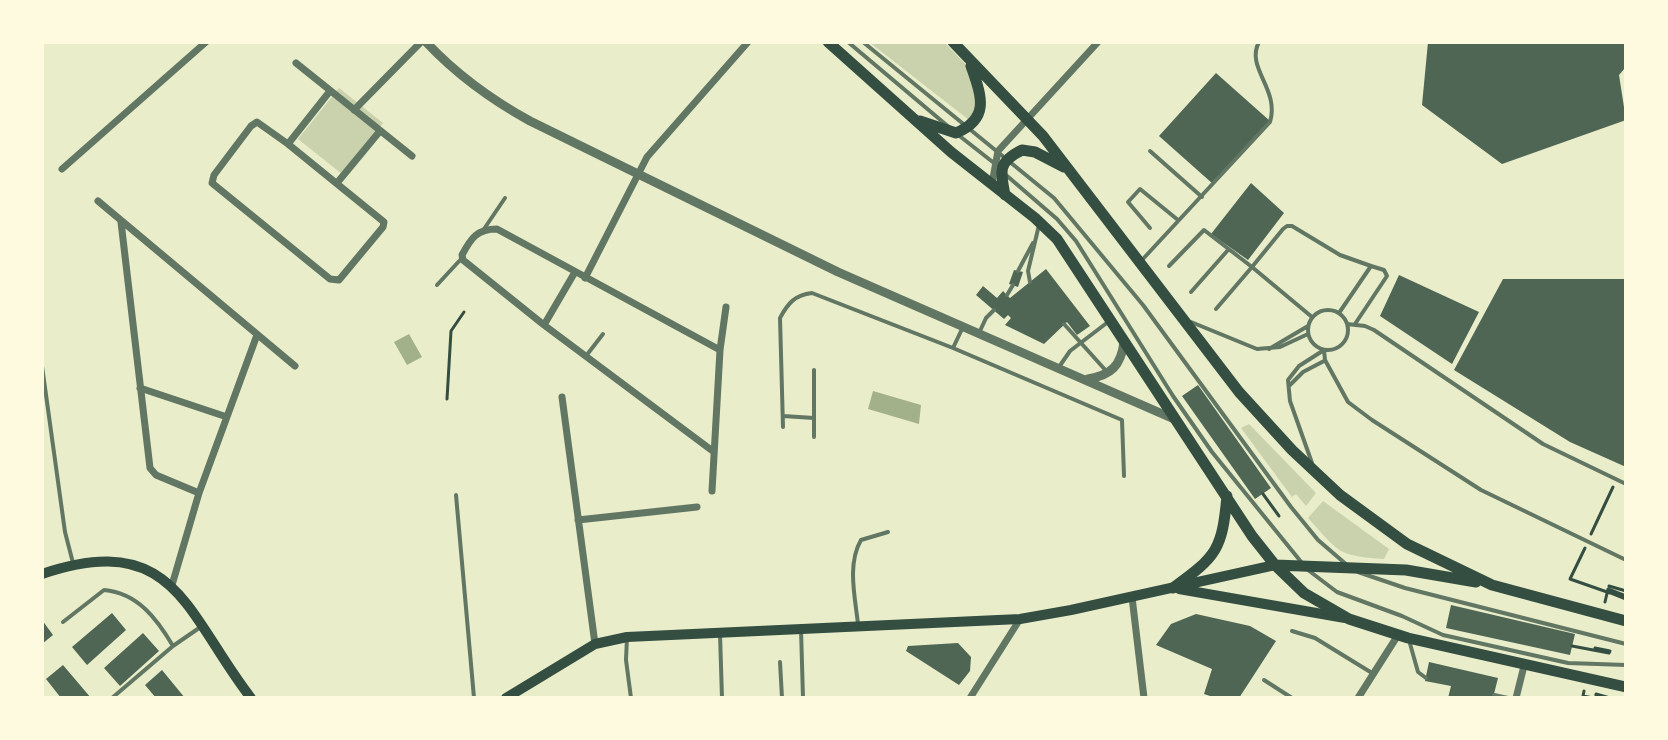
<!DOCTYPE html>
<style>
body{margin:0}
#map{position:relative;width:1668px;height:740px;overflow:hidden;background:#e9edc9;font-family:Montserrat,sans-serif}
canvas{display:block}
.frame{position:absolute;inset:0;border:44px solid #fefae0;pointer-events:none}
</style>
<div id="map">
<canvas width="1668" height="740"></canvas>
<div class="frame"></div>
</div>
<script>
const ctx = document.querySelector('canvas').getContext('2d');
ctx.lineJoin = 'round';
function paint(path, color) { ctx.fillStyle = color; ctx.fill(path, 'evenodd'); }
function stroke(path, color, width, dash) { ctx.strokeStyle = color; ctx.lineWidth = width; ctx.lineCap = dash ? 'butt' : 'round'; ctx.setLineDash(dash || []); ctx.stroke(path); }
const green = new Path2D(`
 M869 42H944L977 76 980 105 969 120Z
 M339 88 383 123 342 174 298 139Z
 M1249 424 1316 493 1306 506 1296 494 1292 497 1241 428Z
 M1323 501 1389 549 1384 559C1337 556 1339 552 1308 518Z`);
const water = new Path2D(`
 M409 334 422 357 407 365 394 342Z
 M873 391 921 405 919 424 868 409Z`);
const building = new Path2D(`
 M1428 42H1626V67L1619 75 1626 120 1502 164 1422 105Z
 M1216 73 1270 121 1213 184 1159 136Z
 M1251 183 1284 213 1248 260 1211 234Z
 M1046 269 1090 326 1077 335 1067 322 1044 344 1005 325 1011 318 1008 315 1004 319 976 295 983 286 997 298 1003 291 1010 298Z
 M1014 270 1023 272 1018 287 1009 284Z
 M1399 275 1479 312 1452 364 1380 316Z
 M1503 279H1626V467L1570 442 1454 370Z
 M1198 385 1271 488 1255 499 1182 396Z
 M1451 605 1575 634 1570 655 1446 628Z
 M112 613 126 630 87 665 72 647Z
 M1196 614 1250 626 1276 641 1239 698H1216L1204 694 1212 669 1156 645 1171 624Z
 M42 620 53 635 42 644Z
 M143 633 159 651 120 686 104 668Z
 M958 643 971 657 970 671 959 685 906 651 908 646Z
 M1429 662 1498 678 1493 698H1448L1451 686 1425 681Z
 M63 665 91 698H61L46 679Z
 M162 670 185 698H156L145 685Z`);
const path = new Path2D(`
 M447 399 451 331 464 312
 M1263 494 1279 516
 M1591 534 1613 487
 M1585 548 1570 579 1610 593
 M1609 586 1626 591
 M1611 593 1626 599
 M1605 602 1608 589 1626 596
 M1572 646 1609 653 1610 651 1595 648
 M1584 691 1583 696 1593 698
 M1596 698V694L1610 698`);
const service = new Path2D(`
 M848 42 950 128
 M863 42 1054 198 1143 305 1291 507 1318 540 1347 565
 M957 134 994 163
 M1150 151 1202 197
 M1006 175 1057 219 1076 241 1173 396 1212 452 1302 563
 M1150 228 1128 202 1140 189 1178 220
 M484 229 505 198
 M1142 260 1270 122C1280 89 1245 68 1259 42
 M1169 266 1204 230 1252 267 1283 229 1287 226H1292L1340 255 1371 266 1339 313
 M1018 271 1033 243
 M1030 282 1028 271 1039 225
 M437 285 462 258
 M1191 292 1228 250
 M1007 295 1013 285
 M1216 309 1252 267 1312 317
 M1308 330a20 20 0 1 1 40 0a20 20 0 1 1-40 0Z
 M1191 322 1257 349 1280 347 1308 334
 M1064 324 1108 373
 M1347 324 1365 326 1374 330 1543 444 1626 484
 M1355 324 1387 276 1384 270 1371 266
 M962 329 953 348 1122 420 1124 476
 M980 331 986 318 994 310
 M1269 349 1308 326
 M1324 350 1325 360 1348 402 1372 420 1481 490 1626 560
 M586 356 603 334
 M42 366 65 532 73 563
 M1059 367 1070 351 1108 322
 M1290 385 1303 372 1324 361
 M783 416 814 418
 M783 427 780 318C788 303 795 295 812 293L953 348
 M814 437V370
 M1312 463 1290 401 1288 380 1299 366 1324 350
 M456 495 474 698
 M1308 570 1337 592 1402 616 1443 635 1568 663 1626 665
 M1358 572 1405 588 1626 644
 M63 622 104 590C138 593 157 619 173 646
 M858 624C855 597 847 564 861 540L888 532
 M801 629 803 698
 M1292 631 1315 638 1372 673
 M720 634 722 698
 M627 637 626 660 631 698
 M1409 640 1418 672 1426 678
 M780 662 782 698
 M1264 680 1292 698
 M1494 695 1508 698
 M112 698 173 646 202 626`);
const minor = new Path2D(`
 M296 63 412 156
 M354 110 421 42
 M257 122 288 144 384 222 383 227 339 280 330 279 212 183 214 175 251 126Z
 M288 144 330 91
 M62 169 206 42
 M337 183 380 131
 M992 184 998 151 1098 42
 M98 201 295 366
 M121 222 150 468 156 475 199 493
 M585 278 647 157 748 42
 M544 325 575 272
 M140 388 227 417
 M562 397 595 644
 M714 452 544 325 463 260 462 255C471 238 477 229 497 229L720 350
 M712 491 720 350 726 307
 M578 520 697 507
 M172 585 199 493 257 335
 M1132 597 1144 698
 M970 698 1020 619
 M1358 698 1398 635
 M1516 698 1524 666`);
const tertiary = new Path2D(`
 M426 42C457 75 490 99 530 121L838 272 1174 419
 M1088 379C1111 375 1121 366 1124 342`);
const secondary = new Path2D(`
 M42 574C175 529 186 614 251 698
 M1179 589 1345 618
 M506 698 595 644 627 637 1020 619 1071 610 1275 565`);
const primary = new Path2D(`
 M828 42 951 152 1035 218 1057 239 1252 536 1275 565 1304 593 1349 619 1408 638 1626 687
 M953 42 1043 136 1239 392 1292 450 1340 495 1407 544 1492 585 1626 621
 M920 121 956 133C991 118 981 95 971 66
 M1005 195C1000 170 998 162 1022 150L1035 152 1064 167
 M1275 565 1406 570 1476 582
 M1173 588C1217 556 1222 550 1227 496`);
paint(green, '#cad2ad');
paint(water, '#a3b18a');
paint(building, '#4f6655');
stroke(path, '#344e41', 3);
stroke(service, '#617663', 4);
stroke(minor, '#617663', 7);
stroke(tertiary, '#617663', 9);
stroke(secondary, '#344e41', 10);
stroke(primary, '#344e41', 11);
</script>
